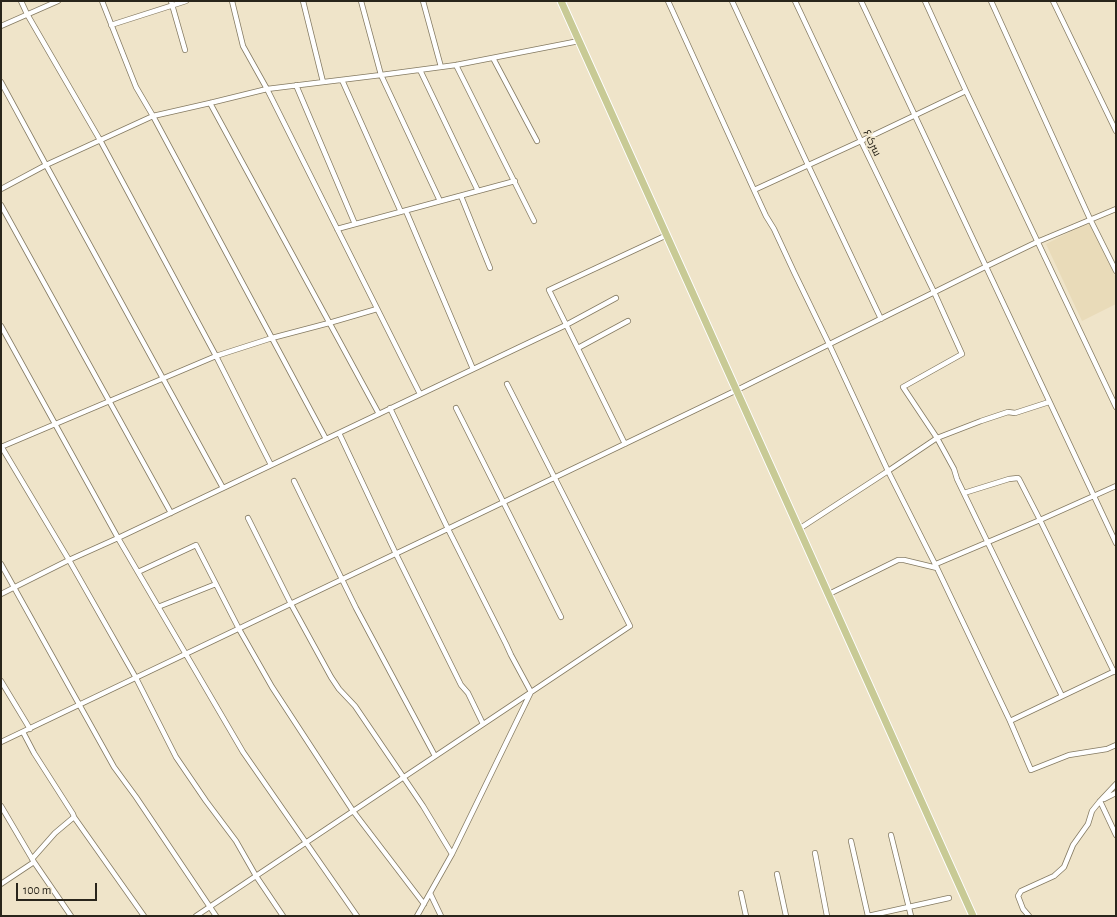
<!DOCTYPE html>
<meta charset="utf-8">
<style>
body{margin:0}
#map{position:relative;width:1117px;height:917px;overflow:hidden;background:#efe4c9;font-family:"Alegreya Sans",sans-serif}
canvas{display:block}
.frame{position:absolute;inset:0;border:2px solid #29251b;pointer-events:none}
.scale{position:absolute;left:16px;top:883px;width:81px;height:18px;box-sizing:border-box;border:2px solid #29251b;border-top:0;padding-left:5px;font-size:12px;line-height:14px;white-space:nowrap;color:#29251b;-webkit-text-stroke:3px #efe4c9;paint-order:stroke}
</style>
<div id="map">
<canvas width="1117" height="917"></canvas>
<div class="frame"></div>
<div class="scale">100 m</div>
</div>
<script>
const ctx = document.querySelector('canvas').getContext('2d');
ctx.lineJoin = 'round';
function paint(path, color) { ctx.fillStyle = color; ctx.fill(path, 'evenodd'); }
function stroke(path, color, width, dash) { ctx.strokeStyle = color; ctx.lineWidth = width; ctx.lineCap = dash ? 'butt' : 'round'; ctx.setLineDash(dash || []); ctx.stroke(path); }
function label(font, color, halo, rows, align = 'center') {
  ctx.font = font + ' "Alegreya Sans",Cairo,sans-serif'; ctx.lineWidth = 3.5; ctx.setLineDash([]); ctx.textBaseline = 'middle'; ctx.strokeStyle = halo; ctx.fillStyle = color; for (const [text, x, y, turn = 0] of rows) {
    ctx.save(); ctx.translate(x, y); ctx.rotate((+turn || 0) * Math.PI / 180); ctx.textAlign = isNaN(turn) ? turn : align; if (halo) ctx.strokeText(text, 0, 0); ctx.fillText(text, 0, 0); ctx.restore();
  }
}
const built = new Path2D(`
 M1089 222 1116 278V304L1082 321 1046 244Z`);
const street = new Path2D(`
 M21 1 27 14 100 140 216 356 271 465
 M102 1 136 87 153 116 326 439
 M171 1 185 50
 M232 1 243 46 267 89 420 394
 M303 1 323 82
 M361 1 381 75 440 201
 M423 1 441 67
 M668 1 754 190 766 216 774 229 794 272 829 344 888 471 799 529
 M732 1 808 165 881 319
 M795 1 861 141 934 292 962 354 903 387 937 438 888 471 937 568 1010 721 1031 770 1069 755 1107 749 1116 745
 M861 1 1116 543
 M925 1 966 91 1116 407
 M991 1 1090 219 1116 271
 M1053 1 1116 131
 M111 25 186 1
 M1 26 58 1
 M493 58 537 141
 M456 65 534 221
 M420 70 478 191
 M342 80 401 212
 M1 82 46 165 223 488
 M296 85 355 224
 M210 103 379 414
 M1 189 46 165 153 116 210 103 267 89 381 75 456 65 579 41
 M754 190 861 141 966 91
 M461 196 490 268
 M1 205 171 513
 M406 211 473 369
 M337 229 515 181
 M1 326 118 538 243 752 357 916
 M578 348 628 321
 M1049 402 1015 413 1008 412 981 421 937 438 954 469 957 479 1062 696
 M390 408 448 529 506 644 511 655 531 692 452 854 417 916
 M456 408 561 617
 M339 433 396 554 461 685 468 693 483 724
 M625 444 549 290 667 235
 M1 446 69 560 136 678 176 757 206 801 236 841 256 876 283 916
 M1 447 216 356 272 338 329 323 377 309
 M294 481 356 608 435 756
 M964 493 1009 479 1018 478 1019 479 1040 520 1114 672
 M248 518 291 604 331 677 339 689 355 706 423 806 452 854
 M1 564 114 767 136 797 216 916
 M936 564 1040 520 1116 486
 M138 572 196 545 239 629 272 687 353 811 424 904
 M1 594 69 560 118 538 566 325 616 298
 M829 594 898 560H904L937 568
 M158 607 216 584
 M1 681 30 729
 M1010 721 1115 671
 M23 732 34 753 73 814 74 817 144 916
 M1 742 435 535 737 390 985 267 1037 242 1116 209
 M1104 799 1116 793
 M1100 801 1116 835
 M1 806 34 862 71 916
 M891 835 911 916
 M851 841 868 916
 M815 853 827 916
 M32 859 55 833 74 817
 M777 874 786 916
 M1 884 34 862
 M430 893 441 916
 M741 893 746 916
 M196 916 630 626 507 384
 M868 916 949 898
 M1029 916 1023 909 1018 896 1021 891 1054 876 1064 867 1073 845 1088 824 1092 811 1100 801 1116 784`);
const primary = new Path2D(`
 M561 1 799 529 973 916`);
const streetNames = [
 ["سرک ۶",872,143,64]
];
paint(built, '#e9dbb9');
stroke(street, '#847a62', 6);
stroke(primary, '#fff', 9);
stroke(street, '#fff', 4.5);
stroke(primary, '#c8ca95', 7);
label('11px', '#29251b', '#efe4c9', streetNames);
</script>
